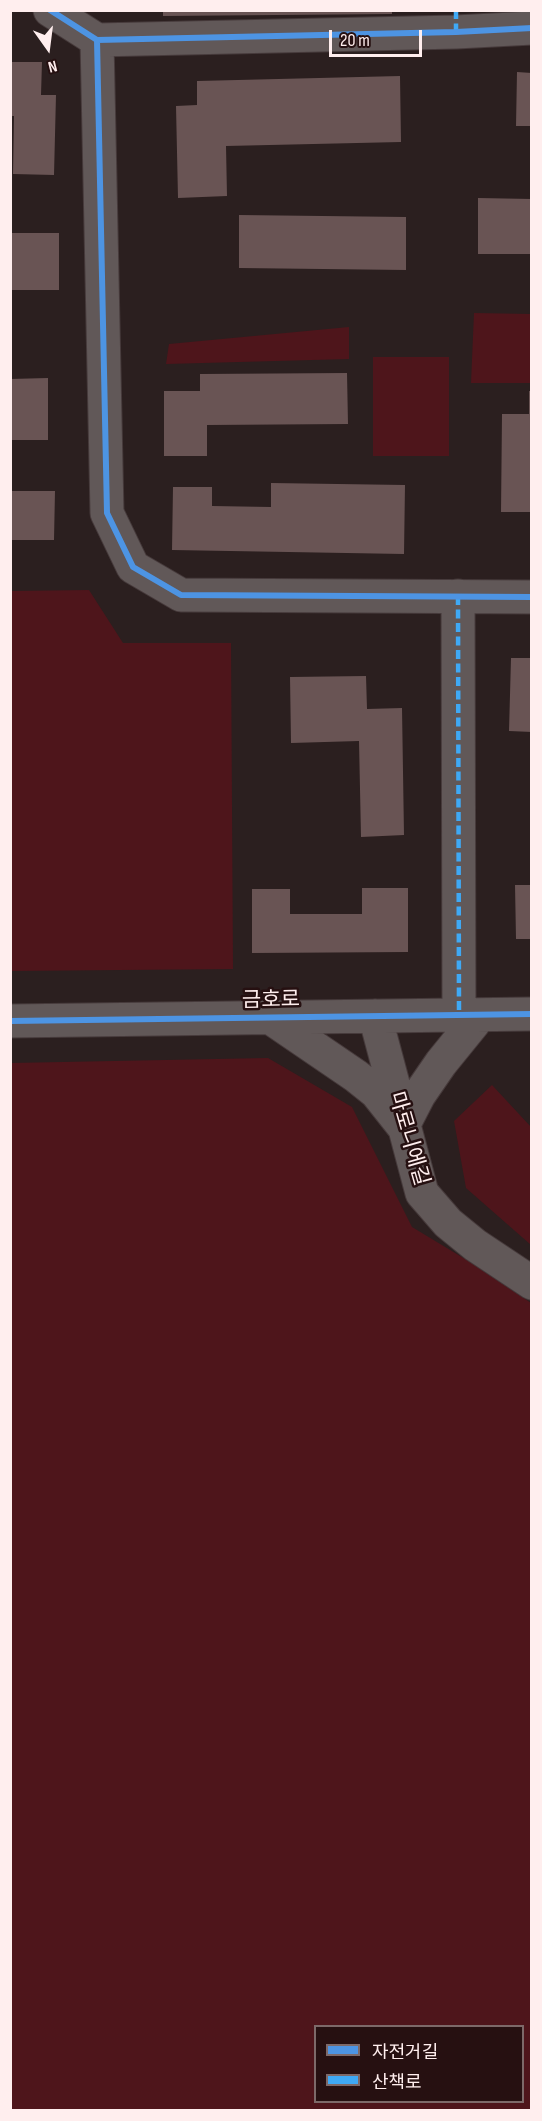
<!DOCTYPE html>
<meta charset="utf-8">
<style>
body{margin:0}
#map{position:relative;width:542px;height:2121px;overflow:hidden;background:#2b1f1f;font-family:"Sofia Sans Condensed","Noto Sans KR",sans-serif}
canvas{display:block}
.frame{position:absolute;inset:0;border:12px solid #fee;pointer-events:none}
.legend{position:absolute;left:314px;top:2025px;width:210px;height:78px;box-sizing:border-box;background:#261011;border:2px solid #7d6969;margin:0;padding:8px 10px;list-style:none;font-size:18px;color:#fee}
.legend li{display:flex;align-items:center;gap:12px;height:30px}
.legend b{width:30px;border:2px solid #7d6969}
.north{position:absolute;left:18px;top:18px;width:60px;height:60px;-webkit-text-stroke:4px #261011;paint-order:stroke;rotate:166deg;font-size:16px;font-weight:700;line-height:24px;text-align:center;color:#fee}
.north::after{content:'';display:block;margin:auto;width:21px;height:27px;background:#fee;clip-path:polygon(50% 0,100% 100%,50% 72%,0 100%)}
.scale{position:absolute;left:329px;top:30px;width:93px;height:27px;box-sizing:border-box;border:3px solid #fee;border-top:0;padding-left:8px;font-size:18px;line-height:21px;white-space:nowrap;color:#fee;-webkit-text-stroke:4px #261011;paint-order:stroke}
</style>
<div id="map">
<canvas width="542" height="2121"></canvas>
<div class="frame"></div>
<ul class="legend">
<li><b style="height:8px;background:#4d94e3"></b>자전거길</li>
<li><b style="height:8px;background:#3fa9f5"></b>산책로</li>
</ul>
<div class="north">N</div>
<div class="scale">20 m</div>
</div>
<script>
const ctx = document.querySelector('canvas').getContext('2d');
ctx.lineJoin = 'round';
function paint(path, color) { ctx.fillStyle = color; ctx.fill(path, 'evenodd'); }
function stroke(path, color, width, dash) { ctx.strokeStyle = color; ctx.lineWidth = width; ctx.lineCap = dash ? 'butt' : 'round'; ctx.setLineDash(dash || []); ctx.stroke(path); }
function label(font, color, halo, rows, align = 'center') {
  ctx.font = font + ' "Sofia Sans Condensed","Noto Sans KR",sans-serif'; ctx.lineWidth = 5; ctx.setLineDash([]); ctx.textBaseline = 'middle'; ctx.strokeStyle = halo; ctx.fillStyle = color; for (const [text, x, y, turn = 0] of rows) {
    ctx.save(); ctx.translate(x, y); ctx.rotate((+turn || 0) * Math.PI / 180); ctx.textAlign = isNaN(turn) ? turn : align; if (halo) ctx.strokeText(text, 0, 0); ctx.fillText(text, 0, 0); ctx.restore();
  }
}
const green = new Path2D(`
 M474 313 531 314V383H471Z
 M349 327V359L166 364 169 344Z
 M373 357H449V456H373Z
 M89 590 123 643H231L233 969 11 971V591Z
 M268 1058 352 1107 412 1227 470 1262 531 1303V2110H11V1063ZM522 2026V2102H316V2026Z
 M492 1085 531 1127V1245L466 1188 454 1121Z`);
const building = new Path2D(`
 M163 10H392V14L163 16Z
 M10 62H42L41 95H56L54 175 13 174 14 116H10Z
 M517 72 532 73V126H516Z
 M400 76 401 142 226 146 227 196 178 198 176 106 197 105V81Z
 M478 198 532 199V254H478Z
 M239 215 406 217V270L239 268Z
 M10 233H59V290H10Z
 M347 373 348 424 207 425V456H164V391H200V374Z
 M48 378V440H10V379Z
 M529 391H532V512H501L502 414H529Z
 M271 483 405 485 404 554 172 550 173 487H212V506L271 507Z
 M10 491H55L54 540H10Z
 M511 658H532V732L509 731Z
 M366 676 367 709 402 708 404 835 361 837 359 741 291 743 290 677Z
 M515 885H532V939H516Z
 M362 888H408V952L252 953V889H290V914H362Z`);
const minor = new Path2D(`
 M50 10 97 40 456 32 532 28
 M97 40 107 513 133 567 181 595 532 597
 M458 596 459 1015
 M375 1016 422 1193 448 1223 475 1245 532 1283
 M271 1018 356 1076 376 1092 403 1126 419 1095 441 1063 480 1015
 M10 1021 532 1014`);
const quiet = new Path2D(`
 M456 10V32
 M458 596 459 1015`);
const cycleway = new Path2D(`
 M50 10 97 40 456 32 532 28
 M97 40 107 513 133 567 181 595 532 597
 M10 1021 532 1014`);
const streetNames = [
 ["금호로",271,1001,-1],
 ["마로니에길",408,1139,74]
];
paint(green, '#4e151b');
paint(building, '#695454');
stroke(minor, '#463a3b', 35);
stroke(minor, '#615858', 33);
stroke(quiet, '#3fa9f5', 4.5, [9, 4.5]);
stroke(cycleway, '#4d94e3', 6);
label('21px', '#fee', '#261011', streetNames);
</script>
